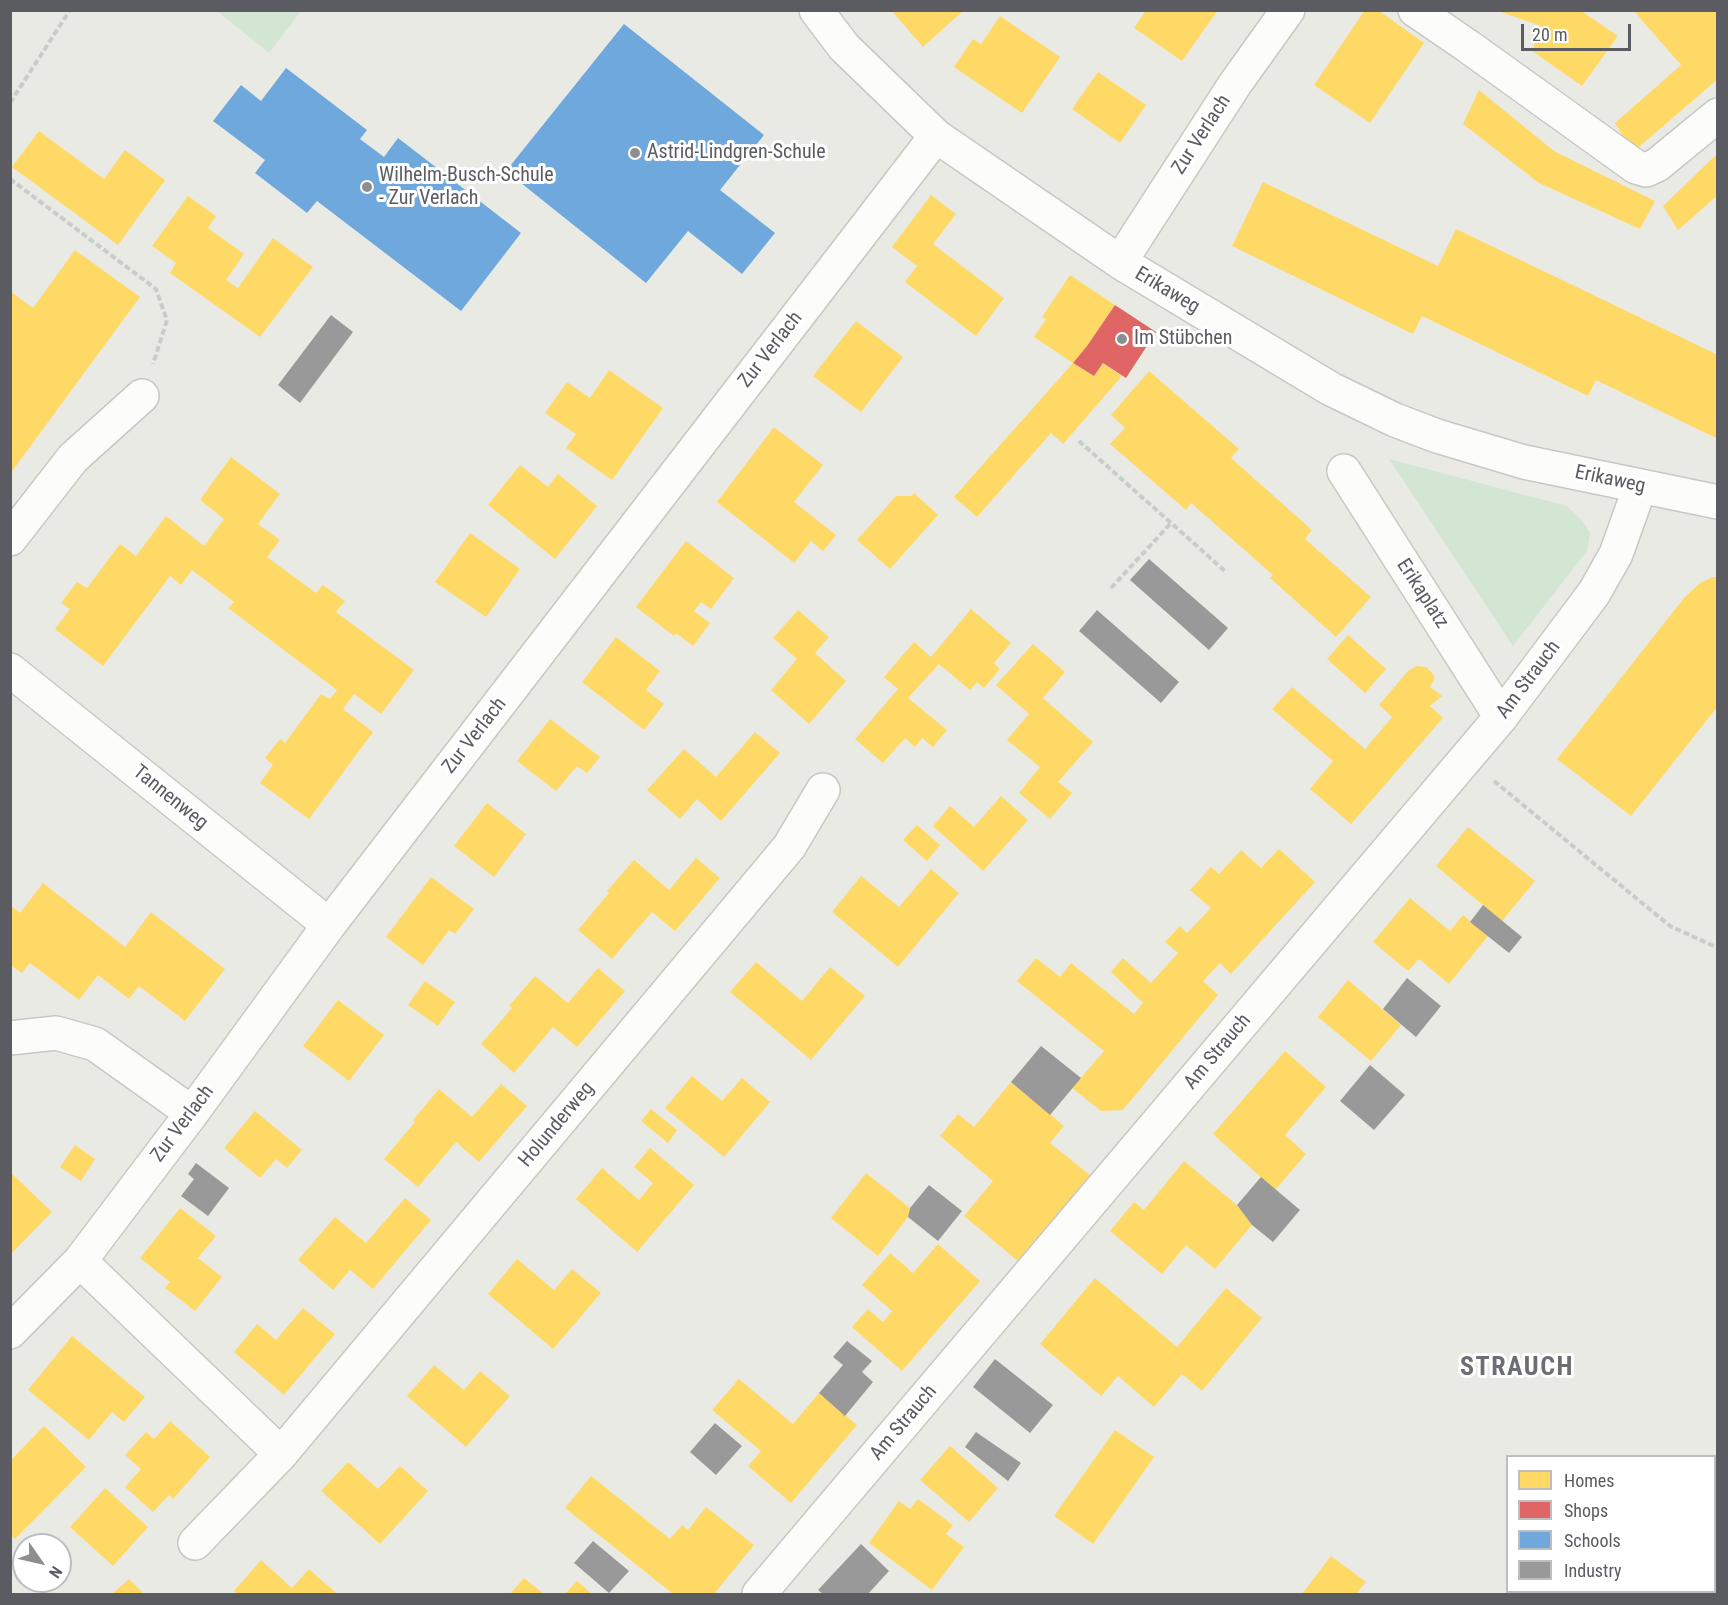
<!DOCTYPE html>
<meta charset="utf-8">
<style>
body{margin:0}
#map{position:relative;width:1728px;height:1605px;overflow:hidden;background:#eaeae5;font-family:"Roboto Condensed",sans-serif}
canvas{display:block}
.frame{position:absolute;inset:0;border:12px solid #5b5c62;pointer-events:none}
.legend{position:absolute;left:1506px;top:1455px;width:210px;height:138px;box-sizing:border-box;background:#fff;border:2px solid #bdbec0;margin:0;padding:8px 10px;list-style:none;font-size:18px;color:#5b5c62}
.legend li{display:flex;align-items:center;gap:12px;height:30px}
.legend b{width:30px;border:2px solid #bdbec0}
.north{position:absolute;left:12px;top:1533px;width:60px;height:60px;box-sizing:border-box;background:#fff;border:2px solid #bdbec0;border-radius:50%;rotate:124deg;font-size:16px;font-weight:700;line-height:24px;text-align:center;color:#5b5c62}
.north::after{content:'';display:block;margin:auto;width:21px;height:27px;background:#8d8e90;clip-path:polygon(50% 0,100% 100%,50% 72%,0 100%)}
.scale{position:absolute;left:1521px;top:24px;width:110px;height:27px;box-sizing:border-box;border:3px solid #5b5c62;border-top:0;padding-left:8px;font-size:18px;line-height:21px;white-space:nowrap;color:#5b5c62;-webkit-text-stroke:4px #fff;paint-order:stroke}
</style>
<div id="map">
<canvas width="1728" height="1605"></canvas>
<div class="frame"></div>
<ul class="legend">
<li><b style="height:16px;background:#ffd966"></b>Homes</li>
<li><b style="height:16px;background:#e06666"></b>Shops</li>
<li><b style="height:16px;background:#6fa8dc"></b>Schools</li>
<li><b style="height:16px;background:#999"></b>Industry</li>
</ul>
<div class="north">N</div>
<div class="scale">20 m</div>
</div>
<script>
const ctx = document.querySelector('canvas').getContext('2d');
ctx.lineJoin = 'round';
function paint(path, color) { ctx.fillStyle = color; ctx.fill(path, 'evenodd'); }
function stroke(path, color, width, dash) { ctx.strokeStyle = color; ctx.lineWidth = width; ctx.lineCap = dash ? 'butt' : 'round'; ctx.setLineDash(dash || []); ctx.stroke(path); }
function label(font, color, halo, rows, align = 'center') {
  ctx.font = font + ' "Roboto Condensed",sans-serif'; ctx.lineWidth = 6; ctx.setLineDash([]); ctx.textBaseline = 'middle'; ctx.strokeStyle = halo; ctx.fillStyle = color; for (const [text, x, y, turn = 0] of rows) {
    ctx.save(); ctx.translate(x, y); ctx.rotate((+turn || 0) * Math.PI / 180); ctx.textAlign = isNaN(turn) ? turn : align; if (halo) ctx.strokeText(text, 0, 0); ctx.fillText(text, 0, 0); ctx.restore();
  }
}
const green = new Path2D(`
 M217 11H301L269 53Z
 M1389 459 1567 506 1581 519 1590 533 1587 551 1513 646Z`);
const homes = new Path2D(`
 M891 10H964L923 47Z
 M1146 10H1218L1182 61 1134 28Z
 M1365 10H1378L1424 43 1370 123 1314 85Z
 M1580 10 1618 36 1582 86 1532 51 1541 26 1498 11Z
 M1633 10H1718V79L1633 152 1615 123 1681 65Z
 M1000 16 1060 57 1022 113 954 67 973 39 981 44Z
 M1098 72 1146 105 1120 143 1072 109Z
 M1479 90 1554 151 1655 201 1640 229 1539 183 1463 124Z
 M39 131 104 179 125 150 165 180 118 245 12 167Z
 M1718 153V195L1678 230 1663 206Z
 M1263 182 1438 266 1456 229 1718 355V439L1596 380 1588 396 1422 316 1413 334 1232 246Z
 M931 195 956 214 933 244 1004 298 976 336 905 282 917 266 892 247Z
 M188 196 216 216 208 228 244 254 226 280 238 288 273 238 313 267 260 337 170 273 176 263 152 246Z
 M75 250 140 297 10 474V291L33 308Z
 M1070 275 1115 305 1087 346 1073 363 1034 337 1046 319 1042 317Z
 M856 321 903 357 861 412 813 376Z
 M1073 363 1094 376 1103 363 1122 376 1063 444 1051 433 977 517 954 497Z
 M609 370 663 408 612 480 566 448 576 434 545 413 567 382 590 398Z
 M1149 371 1239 449 1231 458 1312 530 1305 539 1371 597 1336 637 1270 578 1273 575 1191 503 1186 510 1110 444 1125 428 1111 415Z
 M774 427 823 465 794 502 836 535 823 551 811 541 794 563 717 502Z
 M231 457 280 494 258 524 280 540 267 557 316 593 323 585 345 601 336 612 414 670 381 714 354 694 343 709 373 732 309 819 260 783 273 765 265 758 280 739 285 743 321 694 330 699 337 690 228 608 234 602 192 570 181 585 170 576 103 666 55 629 70 609 61 603 77 582 87 588 120 544 136 556 166 516 204 546 224 519 200 500Z
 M520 465 548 487 558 474 597 506 555 559 488 505Z
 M914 493 938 515 890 569 857 540 896 496H911Z
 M470 533 520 569 486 617 435 582Z
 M686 541 734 578 711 609 701 602 694 611 710 623 693 646 676 633 674 636 636 607Z
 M1713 577H1718V706L1631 816 1557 759 1684 598 1700 583Z
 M971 609 1011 643 994 663 1000 669 984 688 977 682 970 690 939 664 908 698 947 730 933 747 922 738 915 747 905 738 883 763 855 739 898 689 884 677 914 642 931 657Z
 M798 610 829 637 815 653 846 681 809 724 771 690 797 659 773 638Z
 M1348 635 1386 669 1365 693 1327 659Z
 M616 637 660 671 646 690 664 704 644 730 582 682Z
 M1033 644 1065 672 1043 698 1093 742 1058 782 1072 793 1050 819 1019 793 1040 767 1007 740 1029 714 996 685Z
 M1416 666 1426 667 1432 673 1435 678 1430 687 1442 696 1430 706 1443 718 1351 824 1310 789 1333 761 1272 709 1292 687 1365 749 1392 717 1379 705 1408 671Z
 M550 719 600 757 587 773 577 766 556 791 517 761Z
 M755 732 780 753 721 821 697 799 680 819 647 790 684 749 716 777Z
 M1001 796 1028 820 983 871 933 826 950 806 974 827Z
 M487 803 526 834 494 877 454 846Z
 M917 825 940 845 927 861 903 840Z
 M1468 827 1535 881 1502 921 1436 866Z
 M1279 849 1315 882 1231 974 1220 963 1203 981 1218 995 1123 1110 1101 1111 1072 1088 1104 1051 1017 981 1036 958 1060 977 1071 963 1134 1014 1143 1003 1111 972 1123 958 1151 983 1178 953 1165 942 1180 926 1187 933 1211 908 1190 890 1211 867 1219 874 1241 850 1261 868Z
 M696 858 720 878 675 931 652 912 612 959 578 930 609 893 607 891 634 860 669 890Z
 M931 869 959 893 898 967 832 912 861 876 899 907Z
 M431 877 474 909 455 934 449 930 423 965 386 937Z
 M43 883 125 947 151 912 225 969 185 1021 139 986 129 999 98 975 79 1000 30 963 22 973 10 965V905L20 913Z
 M1410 898 1450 931 1463 915 1488 936 1449 984 1419 959 1408 971 1373 942Z
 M756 962 802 1001 830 967 865 996 811 1060 730 992Z
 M598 968 625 991 577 1047 553 1027 514 1073 481 1044 512 1008 509 1006 535 976 568 1003Z
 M1348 980 1401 1025 1371 1061 1318 1017Z
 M425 981 455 1002 438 1026 408 1005Z
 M338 1000 384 1035 349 1081 303 1046Z
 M1285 1051 1326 1087 1285 1135 1306 1154 1275 1190 1213 1134Z
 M692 1076 722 1101 742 1078 770 1102 724 1157 665 1108Z
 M1011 1082 1064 1126 1050 1143 1090 1175 1018 1261 964 1216 993 1181 940 1136 958 1114 974 1127Z
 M501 1084 527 1106 479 1162 456 1142 418 1187 384 1159 415 1122 413 1120 439 1089 472 1117Z
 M651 1109 677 1130 668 1143 641 1121Z
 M255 1111 302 1150 287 1168 276 1159 260 1178 224 1148Z
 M75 1145 95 1159 81 1181 60 1167Z
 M650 1148 694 1185 637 1252 576 1199 602 1168 639 1200 653 1183 634 1167Z
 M1184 1161 1237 1205 1252 1225 1215 1269 1186 1245 1162 1274 1110 1231 1134 1202 1144 1210Z
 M10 1172 52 1212 10 1255Z
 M866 1173 910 1208 908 1217 878 1256 831 1218Z
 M405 1198 431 1220 373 1289 350 1270 333 1290 298 1260 335 1217 366 1243Z
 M180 1208 216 1236 198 1258 222 1277 195 1311 165 1288 170 1282 140 1258Z
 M938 1244 980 1281 902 1371 852 1327 868 1309 883 1322 892 1311 862 1285 890 1253 913 1273Z
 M517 1259 554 1290 572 1269 601 1293 553 1349 488 1294Z
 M1095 1278 1177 1347 1226 1288 1262 1318 1202 1391 1182 1374 1154 1407 1118 1376 1101 1396 1040 1344Z
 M303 1308 335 1334 284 1395 234 1352 257 1324 276 1340Z
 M72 1336 145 1397 124 1422 112 1412 89 1440 28 1390Z
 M434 1365 464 1390 480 1371 510 1396 466 1447 407 1396Z
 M739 1379 793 1424 819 1393 857 1425 791 1503 748 1466 761 1451 712 1410Z
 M170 1421 210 1457 173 1499 169 1495 153 1512 125 1487 141 1469 125 1455 146 1432 154 1439Z
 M44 1426 86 1467 15 1539 10 1534V1461Z
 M1115 1430 1154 1457 1093 1544 1054 1516Z
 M950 1446 998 1488 969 1522 920 1480Z
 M348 1462 378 1489 400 1466 428 1491 380 1544 321 1491Z
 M591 1476 670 1539 682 1525 688 1530 706 1507 754 1545 714 1594H673L565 1508Z
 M105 1488 148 1527 113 1566 70 1527Z
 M918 1499 953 1525 946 1534 964 1547 932 1590 869 1543 899 1501 910 1509Z
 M1718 1549V1585L1714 1583V1552Z
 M1331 1556 1366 1582 1356 1594H1302Z
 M261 1560 292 1588 309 1569 336 1593 238 1594 234 1591Z
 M524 1578 544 1594H510Z
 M129 1579 144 1594H112Z
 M577 1581 592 1594H565Z
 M1654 1592H1706L1710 1594H1652Z`);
const shops = new Path2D(`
 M1115 305 1156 332 1126 378 1103 363 1094 376 1073 363 1087 346Z`);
const schools = new Path2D(`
 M624 24 764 135 720 190 775 233 742 274 688 231 646 283 506 171Z
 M286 68 367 130 360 139 384 157 398 138 521 233 461 311 317 201 307 213 255 173 265 160 213 121 241 85 261 101Z`);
const industry = new Path2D(`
 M331 315 353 332 300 403 278 385Z
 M1149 559 1228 628 1209 650 1130 580Z
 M1097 610 1179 682 1161 703 1079 631Z
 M1483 905 1522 937 1509 953 1470 922Z
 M1407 978 1441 1006 1416 1037 1383 1009Z
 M1041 1046 1081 1078 1050 1115 1011 1082Z
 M1370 1065 1405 1095 1374 1130 1340 1101Z
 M196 1163 229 1188 208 1216 181 1196 194 1179 188 1174Z
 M1261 1177 1300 1210 1273 1242 1252 1225 1237 1205Z
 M929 1185 962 1211 938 1241 908 1217 910 1208Z
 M847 1341 872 1361 862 1372 873 1382 845 1416 819 1393 843 1365 833 1357Z
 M995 1359 1053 1405 1030 1433 973 1387Z
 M715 1423 742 1446 716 1475 690 1452Z
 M976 1432 1021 1463 1008 1481 965 1447Z
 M593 1541 629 1571 609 1593 574 1563Z
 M861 1544 889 1571 868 1594H823L818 1590Z`);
const path = new Path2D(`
 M10 103 70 10
 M10 179 156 289 167 320 153 364
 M1079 441 1226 572
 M1111 588 1172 522
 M1494 781 1670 926 1718 948`);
const minor = new Path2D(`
 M816 10 844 47 936 136 1120 262 1331 389 1395 420 1437 436 1524 462 1718 502
 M1415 10 1469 47 1636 167 1646 170 1657 165 1718 115
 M1120 262 1235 84 1288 10
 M1344 471 1501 717
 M10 539 73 458 142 396
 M10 670 329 925
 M10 1038 56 1033 95 1044 192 1113
 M80 1261 281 1454
 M10 1332 80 1261 192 1113 329 925 936 136
 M195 1543 281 1454 789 847 823 790
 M759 1594 1501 717 1594 593 1616 554 1640 487`);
const markers = [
 [635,153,6,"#8d8e90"],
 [367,187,6,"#8d8e90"],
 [1122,339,6,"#8d8e90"]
];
const streetNames = [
 ["Zur Verlach",1202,135,-57],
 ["Erikaweg",1167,291,31],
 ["Zur Verlach",771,350,-52],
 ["Erikaweg",1610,480,12],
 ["Erikaplatz",1422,594,57],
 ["Am Strauch",1529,680,-53],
 ["Zur Verlach",475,736,-52],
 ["Tannenweg",170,798,39],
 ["Am Strauch",1218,1052,-50],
 ["Zur Verlach",183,1124,-53],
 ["Holunderweg",557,1125,-50],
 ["Am Strauch",904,1423,-50]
];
const poiNames = [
 ["Astrid-Lindgren-Schule",647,153],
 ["Wilhelm-Busch-Schule",379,176],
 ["- Zur Verlach",379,199],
 ["Im Stübchen",1134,339]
];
const districtNames = [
 ["STRAUCH",1517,1368]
];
paint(green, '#d3e6d4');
paint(homes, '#ffd966');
paint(shops, '#e06666');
paint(schools, '#6fa8dc');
paint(industry, '#999');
stroke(minor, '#c7c7c5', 36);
stroke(path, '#c8ccca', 4, [6, 3]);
stroke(minor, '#fcfcfb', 33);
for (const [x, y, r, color] of markers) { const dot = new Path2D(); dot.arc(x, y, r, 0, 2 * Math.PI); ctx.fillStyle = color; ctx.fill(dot); stroke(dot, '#fff', 2); }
label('20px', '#5b5c62', '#fff', streetNames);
label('20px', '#5b5c62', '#fff', poiNames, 'left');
ctx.letterSpacing = '1.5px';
label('bold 26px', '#6c6e74', '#fff', districtNames);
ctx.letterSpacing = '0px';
</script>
